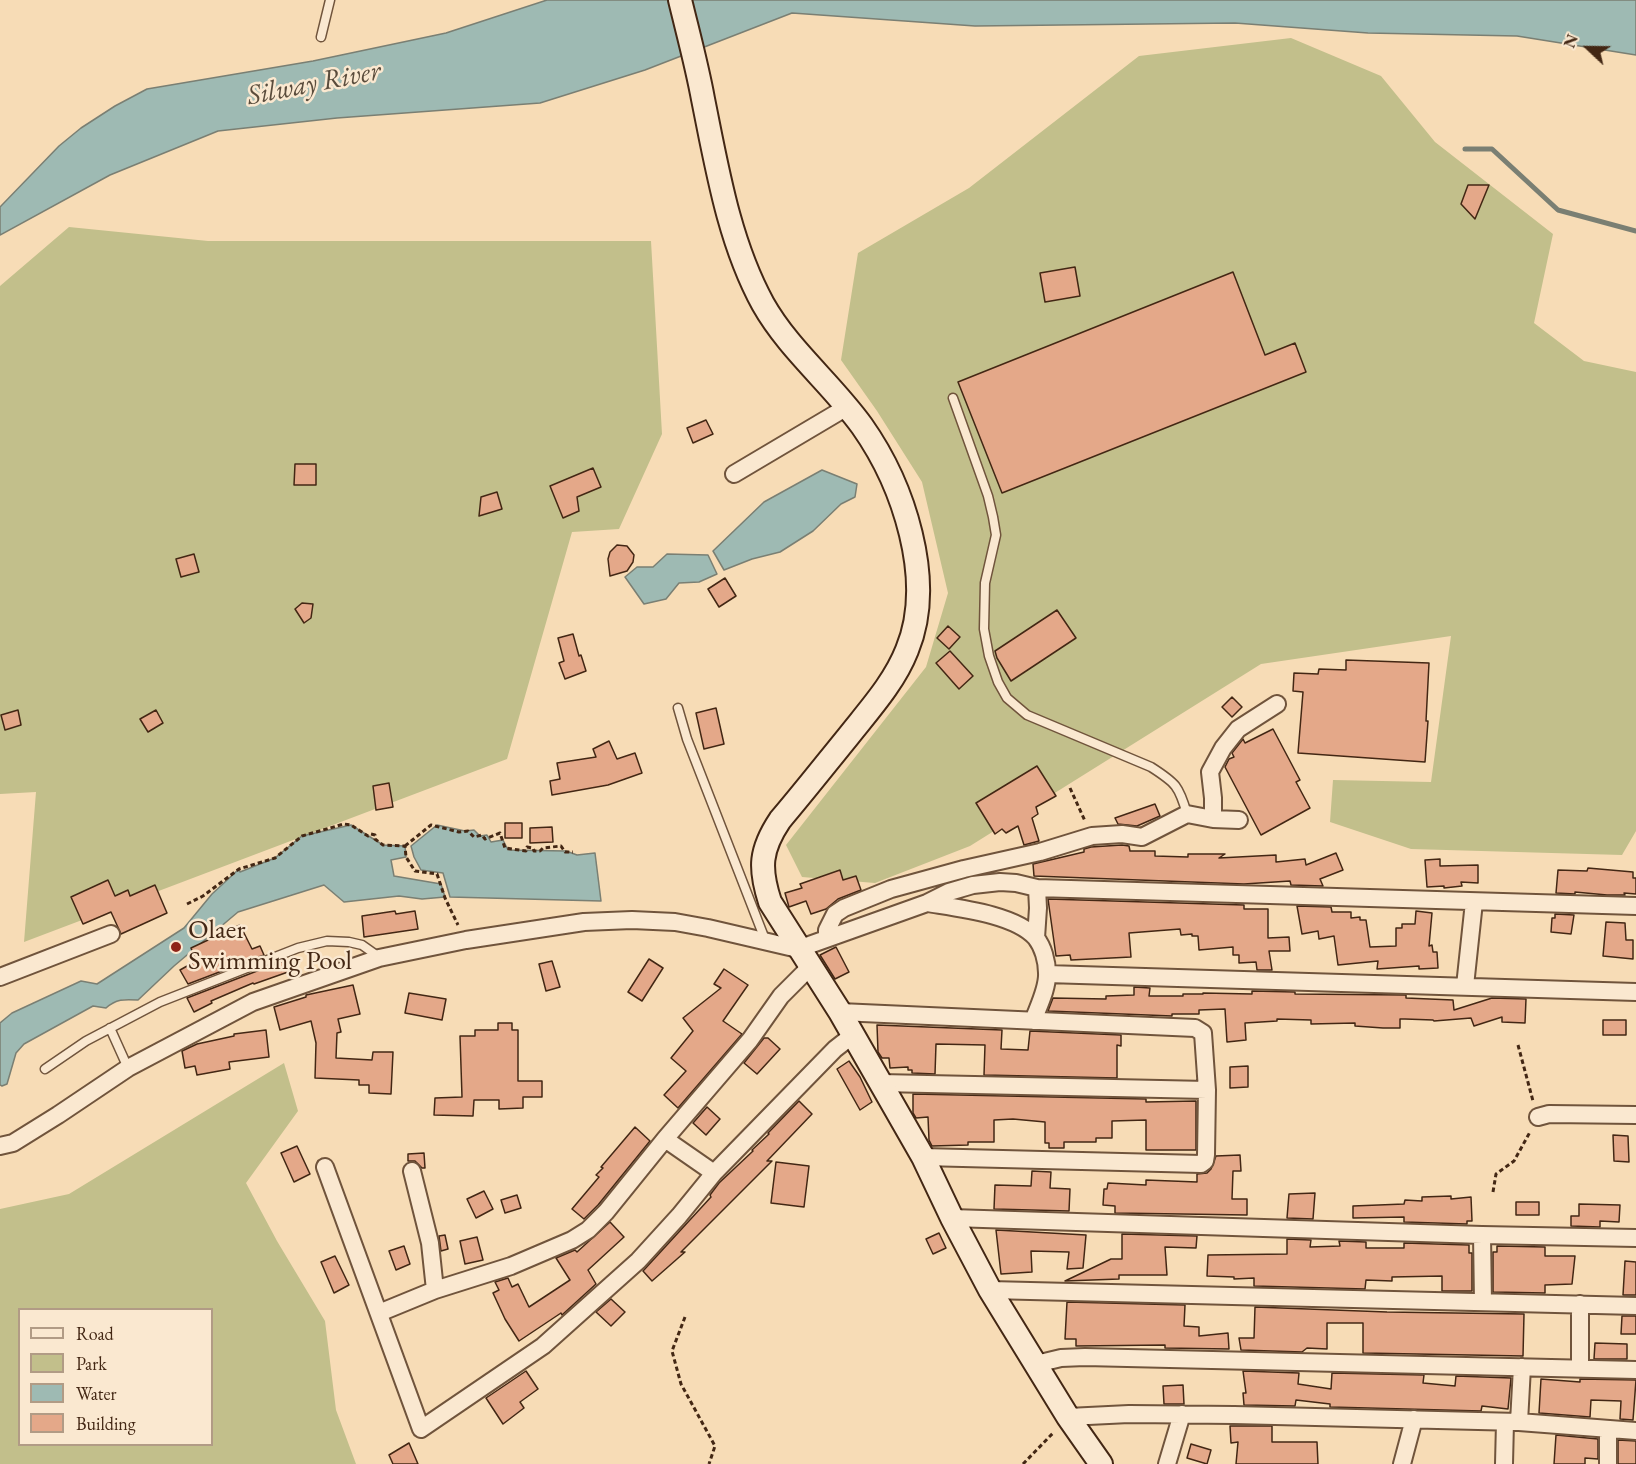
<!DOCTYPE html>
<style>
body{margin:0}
#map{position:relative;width:1636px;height:1464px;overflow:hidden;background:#f7dcb6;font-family:"EB Garamond",serif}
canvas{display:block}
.legend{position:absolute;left:18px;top:1308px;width:195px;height:138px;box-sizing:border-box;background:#fae8d0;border:2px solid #b19b85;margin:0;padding:8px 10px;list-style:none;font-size:18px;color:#432714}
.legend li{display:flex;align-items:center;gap:12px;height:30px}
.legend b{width:30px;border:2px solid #b19b85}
.north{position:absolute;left:1558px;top:18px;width:60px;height:60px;-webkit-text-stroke:4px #fae8d0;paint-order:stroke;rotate:292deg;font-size:16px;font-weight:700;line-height:24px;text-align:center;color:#432714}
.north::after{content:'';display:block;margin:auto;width:21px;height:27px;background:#432714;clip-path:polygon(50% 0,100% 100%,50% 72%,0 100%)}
</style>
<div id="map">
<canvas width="1636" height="1464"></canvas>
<ul class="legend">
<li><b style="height:8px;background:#fae8d0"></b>Road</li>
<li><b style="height:16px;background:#c2bf8b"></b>Park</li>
<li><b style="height:16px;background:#9ebab3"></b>Water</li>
<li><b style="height:16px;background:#e4a889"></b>Building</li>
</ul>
<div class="north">N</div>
</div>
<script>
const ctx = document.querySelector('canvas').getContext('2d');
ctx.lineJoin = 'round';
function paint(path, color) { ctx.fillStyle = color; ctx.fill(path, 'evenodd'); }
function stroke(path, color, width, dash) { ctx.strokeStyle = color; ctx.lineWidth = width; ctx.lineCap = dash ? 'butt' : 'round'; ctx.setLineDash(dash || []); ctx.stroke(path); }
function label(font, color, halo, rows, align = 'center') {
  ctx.font = font + ' "EB Garamond",serif'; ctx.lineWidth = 5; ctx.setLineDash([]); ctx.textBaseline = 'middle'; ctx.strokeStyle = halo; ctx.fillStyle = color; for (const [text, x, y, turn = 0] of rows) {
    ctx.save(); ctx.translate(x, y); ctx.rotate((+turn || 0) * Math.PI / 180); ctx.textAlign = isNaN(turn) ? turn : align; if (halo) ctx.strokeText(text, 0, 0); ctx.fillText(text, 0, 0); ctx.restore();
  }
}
const green = new Path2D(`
 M1291 38 1381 76 1435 142 1553 234 1534 323 1584 361 1636 372V831L1622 855 1411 849 1330 822 1333 780 1431 782 1451 636 1261 664 970 846 875 883 802 877 786 845 926 667 948 593 922 482 877 411 841 360 858 253 969 188 1139 56Z
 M69 227 208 241H651L662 434 619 529 572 532 507 759 24 942 36 792 0 794V286Z
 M284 1063 298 1111 246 1183 277 1241 325 1321 336 1410 356 1464H0V1209L69 1194ZM20 1310H212V1444H20Z`);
const water = new Path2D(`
 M547 0H1636V55L1517 36 1368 33 1235 23 975 26 792 13 645 70 540 103 337 118 218 131 110 175 0 235V207L59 146 81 128 115 106 147 89 313 61 446 33Z
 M822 470 857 484 855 497 841 504 813 531 780 552 752 559 724 570 713 551 764 502Z
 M667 554 708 555 717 574 699 582 679 583 666 599 644 604 625 577 637 567H653Z
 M351 825 383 845 405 846 406 857 391 860 394 876 441 884 445 897 422 899 399 896 344 902 324 885 238 912 174 966 138 1000C124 999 116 999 106 1008L93 1006 24 1044 16 1053 7 1084 2 1086 0 1085V1023L12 1013 81 981 97 984 184 928 212 894 239 869 240 872 275 858 302 836Z
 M437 825 465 831 474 830 480 836 487 835 491 842 503 840 508 850 566 851 577 855 595 853 601 901 450 897 443 873 421 870 414 857 411 846Z`);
const stream = new Path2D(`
 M1465 149H1492L1558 210 1636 231`);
const building = new Path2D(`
 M1468 185H1489L1475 219 1461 204Z
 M1075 267 1080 296 1045 302 1040 273Z
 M1233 272 1265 355 1295 343 1306 372 1002 493 958 382Z
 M706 420 713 434 693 443 687 428Z
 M295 464H316V485H294Z
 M593 468 601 487 577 497 579 511 563 518 550 486Z
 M497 492 502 509 479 516 481 497Z
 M617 545 627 546 634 555 633 562 627 571 610 576 608 559 610 552Z
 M194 554 199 572 181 577 176 559Z
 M725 578 736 596 719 607 708 589Z
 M302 603 313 604 311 618 304 623 295 609Z
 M1057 610 1076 638 1011 681 997 658 995 651Z
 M948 626 960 637 949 649 937 638Z
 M573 634 579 656 581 655 586 671 565 679 559 663 564 661 558 638Z
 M950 651 973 676 959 689 936 663Z
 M1346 660 1429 663 1426 721H1428L1425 762 1298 753 1303 692 1293 691 1294 673 1318 674 1319 669 1346 670Z
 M1232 697 1242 707 1232 717 1222 707Z
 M716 708 724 744 704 749 696 713Z
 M18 710 21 725 5 730 1 715Z
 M156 710 163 723 148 732 140 719Z
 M1273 729 1300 780 1296 782 1310 808 1261 835 1225 767 1229 759 1234 757 1232 753 1243 739 1245 743Z
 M609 741 617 759 635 753 642 773 608 785 552 795 550 781 560 779 557 763 596 757 593 749Z
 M1037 766 1056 796 1036 807 1038 814 1032 818 1039 841 1024 845 1018 826 1006 833 1002 829 995 834 976 803Z
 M389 783 393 807 376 810 373 786Z
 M1155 804 1160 816 1137 826 1118 824 1115 818Z
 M505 823H522V838H505Z
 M552 827 553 842 530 843V828Z
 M1122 845 1129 846 1130 851H1155V856L1188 857V854H1225L1219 858 1276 855V862L1305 859 1306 865 1336 853 1343 870 1320 879 1323 886 1291 885 1290 881 1244 884 1034 876 1033 864 1084 852V849L1091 847Z
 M1440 859V866L1478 865V883L1461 882 1462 886 1444 888V886L1427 887 1425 860Z
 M1588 868 1633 872V878H1636V894L1624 893 1625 895H1607L1575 892V894L1556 893 1558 870 1587 871Z
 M840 870 843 880 856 876 861 890 838 899 826 909 811 914 806 901 789 907 785 893 802 888 800 884Z
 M108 880 115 896 128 890 130 896 155 885 167 913 121 934 111 912 83 924 71 897Z
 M1048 899 1244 905V909H1268V938L1289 937 1290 951H1269L1272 970H1257L1256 962 1239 963V955H1233V947L1199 950 1198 936H1192V934L1181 935 1180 929 1129 933 1131 957 1071 960 1070 955 1056 956Z
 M1297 906 1331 907 1332 912H1351V918L1360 917V920H1366L1370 947 1396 946V928H1402V924H1415L1416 911 1432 913 1429 946 1432 945 1433 952H1437L1438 968 1419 969V966L1377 969 1378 961 1338 965 1334 936 1319 939 1318 931 1302 934Z
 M395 911 396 914 415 911 418 929 364 937 362 916Z
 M1555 914 1574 915 1571 934 1551 932 1552 918H1555Z
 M1606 922 1625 923 1626 940H1633V959L1603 956Z
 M240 925 252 949 260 946 264 955 188 984 180 970 196 961 191 948Z
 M836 947 849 972 835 979 820 955Z
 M649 959 663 968 642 1001 628 992Z
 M283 961 288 972 254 984 253 983 211 1001 212 1003 194 1012 187 998Z
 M552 961 560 987 546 991 539 964Z
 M724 969 748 985 723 1021 742 1034 678 1108 664 1095 686 1071 671 1058 693 1031 683 1018 721 988 714 984Z
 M353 985 360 1014 338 1019 341 1032 337 1033 336 1058 372 1060 373 1052H393L391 1094 369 1093V1085H359V1080L315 1078 316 1043 311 1021 280 1030 274 1007 306 997V995Z
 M1134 987 1150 988 1149 996H1183V994H1203V993L1252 994V991L1295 992V994L1406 995V998L1453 1000 1454 1010 1492 998 1526 999 1525 1023 1502 1022V1017L1474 1026 1471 1018 1434 1021 1433 1020 1405 1019H1400V1028H1383L1355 1026V1023L1311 1024V1020L1277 1019V1021L1245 1023 1246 1040 1227 1042 1225 1009 1199 1010V1014H1172V1016L1048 1011 1053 998 1106 999V996L1134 995Z
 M409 993 446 999 442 1020 405 1013Z
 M1603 1020H1626V1035H1603Z
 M498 1023H512V1030H518V1081H542V1097H523V1108L499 1109V1100H474L473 1116 434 1115 435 1098 462 1097 460 1036H475V1030H498Z
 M877 1025 1002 1030 1001 1049 1028 1050 1030 1031 1121 1035V1046L1117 1045V1078L984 1075 985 1045 936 1044 935 1074 912 1073V1070H908V1067L890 1068 889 1058H882L878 1052Z
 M266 1030 269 1057 229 1062 230 1069 197 1075 195 1066 185 1068 182 1051 197 1044 234 1036V1034Z
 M764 1038H768L780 1049 757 1074 744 1063Z
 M849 1061 860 1077 872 1102 860 1110 837 1069Z
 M1248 1066V1087L1230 1088V1067Z
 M913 1094 1146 1099V1102L1196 1101V1150H1146V1120L1112 1121V1138H1096V1142H1064V1148H1049V1143H1045V1122L1013 1119 994 1120V1142H968V1145L932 1146 929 1140 928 1117 916 1118 913 1113Z
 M799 1101 812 1114 767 1161H772L681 1252H685L652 1281 643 1271 711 1197 710 1195 719 1183 753 1151 752 1150 769 1134 768 1133Z
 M707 1107 720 1119 706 1135 693 1123Z
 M635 1127 650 1141 598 1205 584 1219 572 1209 599 1177 596 1175 603 1168 601 1167Z
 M1613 1135 1628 1136 1629 1162 1614 1161Z
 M297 1146 310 1174 294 1182 281 1153Z
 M424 1153 425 1168H422L415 1161H408V1154Z
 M1240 1155 1241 1171H1233L1232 1199H1247V1215L1115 1213V1206L1103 1205 1104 1189H1107L1108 1183 1146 1185V1180L1197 1182V1174L1207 1173 1211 1169 1216 1156Z
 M776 1162 809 1166 804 1207 771 1203Z
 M1032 1171 1051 1172 1050 1188 1070 1189 1069 1211 994 1209 995 1185 1031 1186Z
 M484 1191 493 1209 476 1218 467 1199Z
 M1315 1193 1313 1219 1287 1218 1289 1194Z
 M517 1195 521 1208 505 1213 501 1200Z
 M1451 1196V1199L1471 1197 1472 1221H1467V1224L1404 1222V1217L1353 1218V1206L1404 1204 1405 1200 1422 1201V1197Z
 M1516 1202H1539V1215H1516Z
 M1579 1204 1620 1205 1619 1222 1600 1221V1227L1571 1226V1216H1579Z
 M610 1222 624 1237 588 1270 596 1284 562 1315 561 1313 519 1341 505 1319 493 1293 499 1290 495 1282 508 1278 512 1287 518 1284 529 1307 570 1280 556 1258 575 1250 577 1252Z
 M996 1230 1086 1235 1083 1268 1067 1269 1069 1252 1031 1251 1032 1272 1001 1274Z
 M939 1233 946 1248 933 1254 926 1239Z
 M1122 1234 1197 1236 1196 1248 1165 1247 1167 1275H1119V1279L1065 1281 1111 1259H1122Z
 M445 1235 448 1249 441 1251 439 1236Z
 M477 1237 483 1260 465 1264 460 1241Z
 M1287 1239 1311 1240 1310 1247 1340 1246 1339 1241 1366 1242V1248H1404V1243L1469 1245V1253H1472V1291H1442V1276L1392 1277V1281L1366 1280 1365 1289 1254 1286V1278L1234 1279V1277L1207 1276 1208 1255 1287 1254Z
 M404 1246 410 1264 396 1270 389 1251Z
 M1497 1246 1545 1247V1256H1575L1572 1284 1545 1285V1293L1493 1292V1252H1497Z
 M335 1256 349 1285 334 1293 321 1262Z
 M1625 1261 1636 1262V1295H1623Z
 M611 1299 625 1312 611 1326 596 1312Z
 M1067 1302 1185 1305 1184 1326 1199 1327V1336L1228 1333 1229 1349 1165 1348V1345L1076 1346V1339H1065Z
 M1255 1307 1387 1312 1524 1314 1523 1356 1363 1353V1323H1327V1349L1307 1348 1302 1352 1241 1350 1239 1338H1254Z
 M1622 1316H1636V1334H1621Z
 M1595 1343 1627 1344V1359H1594Z
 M526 1371 538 1389 520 1402 524 1408 503 1424 486 1398Z
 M1243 1371 1299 1373 1298 1384 1331 1389 1332 1373 1424 1375 1423 1383 1455 1386 1456 1376 1511 1378 1508 1409 1482 1406 1481 1411 1330 1407V1404L1296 1400 1295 1406 1244 1405 1243 1393H1246Z
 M1541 1379 1580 1382V1379L1636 1380 1633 1420 1620 1419 1621 1401 1591 1400 1590 1417 1539 1413Z
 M1183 1385 1184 1404H1164L1163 1386Z
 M1230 1426H1272V1442H1317L1318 1464H1236L1238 1442 1231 1443Z
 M1556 1435 1598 1439V1459L1585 1458V1464H1554Z
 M1618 1440 1636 1441V1464H1618Z
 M409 1443 418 1464H393L389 1455Z
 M1191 1444 1211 1450 1207 1464 1187 1458Z`);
const path = new Path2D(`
 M1070 788 1085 821
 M405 846 431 825 459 832 468 831 474 837 482 835 485 839 500 833 505 848 526 851 527 847 533 848 534 851H540L543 848 561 846 565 852H573
 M187 904 203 896 239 869 275 858 302 836 344 824 351 825 368 836 371 834 375 835V839L383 845 405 846 406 857 415 871 437 874 445 898 458 925
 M1518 1045 1533 1101
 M1493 1192 1496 1174 1514 1161 1530 1132
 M685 1317 672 1351 681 1384 715 1446 709 1464
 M1023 1464 1054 1432`);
const service = new Path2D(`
 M321 37 330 0
 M953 398 988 496 993 517 996 535 985 583 984 629 989 656 998 682 1007 698 1027 715 1151 767C1176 783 1179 786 1187 814
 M678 708 687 739 766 942
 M110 1028 128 1068
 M45 1069 86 1041 160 1002 298 948 327 941 349 942 362 945 379 957`);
const minor = new Path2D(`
 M734 474 847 407
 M1213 819V798L1210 772 1223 748 1238 729 1277 704
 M927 903C957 908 1015 914 1036 938 1043 947 1047 961 1047 973 1048 988 1038 1007 1033 1021
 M827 938V930L835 914 844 908 891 889 964 869 1040 852 1092 836 1122 834 1142 837 1187 814 1213 819 1239 820
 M1036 938 1038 908 1037 888
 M1047 974 1636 992
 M0 977 111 934
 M1465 986 1474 902
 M840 1012 1195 1028 1203 1033 1207 1090 1206 1155 1205 1161 1201 1164 923 1157
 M881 1083 1207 1090
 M1538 1117 1549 1114 1636 1115
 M665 1139 750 1040 781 996 810 967
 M0 1146 13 1143 58 1115 128 1068 253 1002 379 958 466 940 584 922 632 920 675 922 708 928 798 949 927 903 949 892 973 885 1000 882 1016 883 1037 888 1636 906
 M325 1167 421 1429 543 1346 638 1261 679 1216 714 1173 835 1049 853 1035
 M412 1171 430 1243 435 1290
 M952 1218 1482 1235 1636 1238
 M1482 1235 1483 1302
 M990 1290 1636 1306
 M1580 1304V1367
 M379 1313 435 1290 511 1266 572 1240 588 1230 606 1212 665 1139 714 1173
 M1036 1364 1061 1358 1085 1357 1636 1370
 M1068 1417 1129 1414 1234 1415 1519 1422 1636 1431
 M1519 1422 1522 1367
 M1167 1464 1182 1414
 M1402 1464 1414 1419
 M1504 1464 1505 1422
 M1608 1464V1430`);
const secondary = new Path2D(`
 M680 0C688 33 697 66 703 99 717 168 729 242 763 304 789 350 831 383 862 426 903 484 936 580 907 650 894 683 869 710 847 738 825 765 803 793 780 820 760 850 759 868 770 902L840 1012 923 1157 952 1218 990 1290 1068 1417 1101 1464`);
const markers = [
 [176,947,6,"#8f2418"]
];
const poiNames = [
 ["Olaer",188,931],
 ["Swimming Pool",188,962]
];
const waterNames = [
 ["Silway River",314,84,-11]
];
paint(green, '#c2bf8b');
paint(water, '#9ebab3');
stroke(water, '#7a7f73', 1.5);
stroke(stream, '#7a7f73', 5);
paint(building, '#e4a889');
stroke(building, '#432714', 1.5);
stroke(service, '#70543c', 11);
stroke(minor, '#70543c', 20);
stroke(secondary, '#432714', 26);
stroke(path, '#432714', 3, [4.5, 3]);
stroke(service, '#fae8d0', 8);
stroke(minor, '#fae8d0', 16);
stroke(secondary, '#fae8d0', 22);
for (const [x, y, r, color] of markers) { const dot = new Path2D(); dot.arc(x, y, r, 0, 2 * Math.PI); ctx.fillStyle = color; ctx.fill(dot); stroke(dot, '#fae8d0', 2); }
label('27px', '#432714', '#fae8d0', poiNames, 'left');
label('italic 28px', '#5a4c3c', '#fae8d0', waterNames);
</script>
